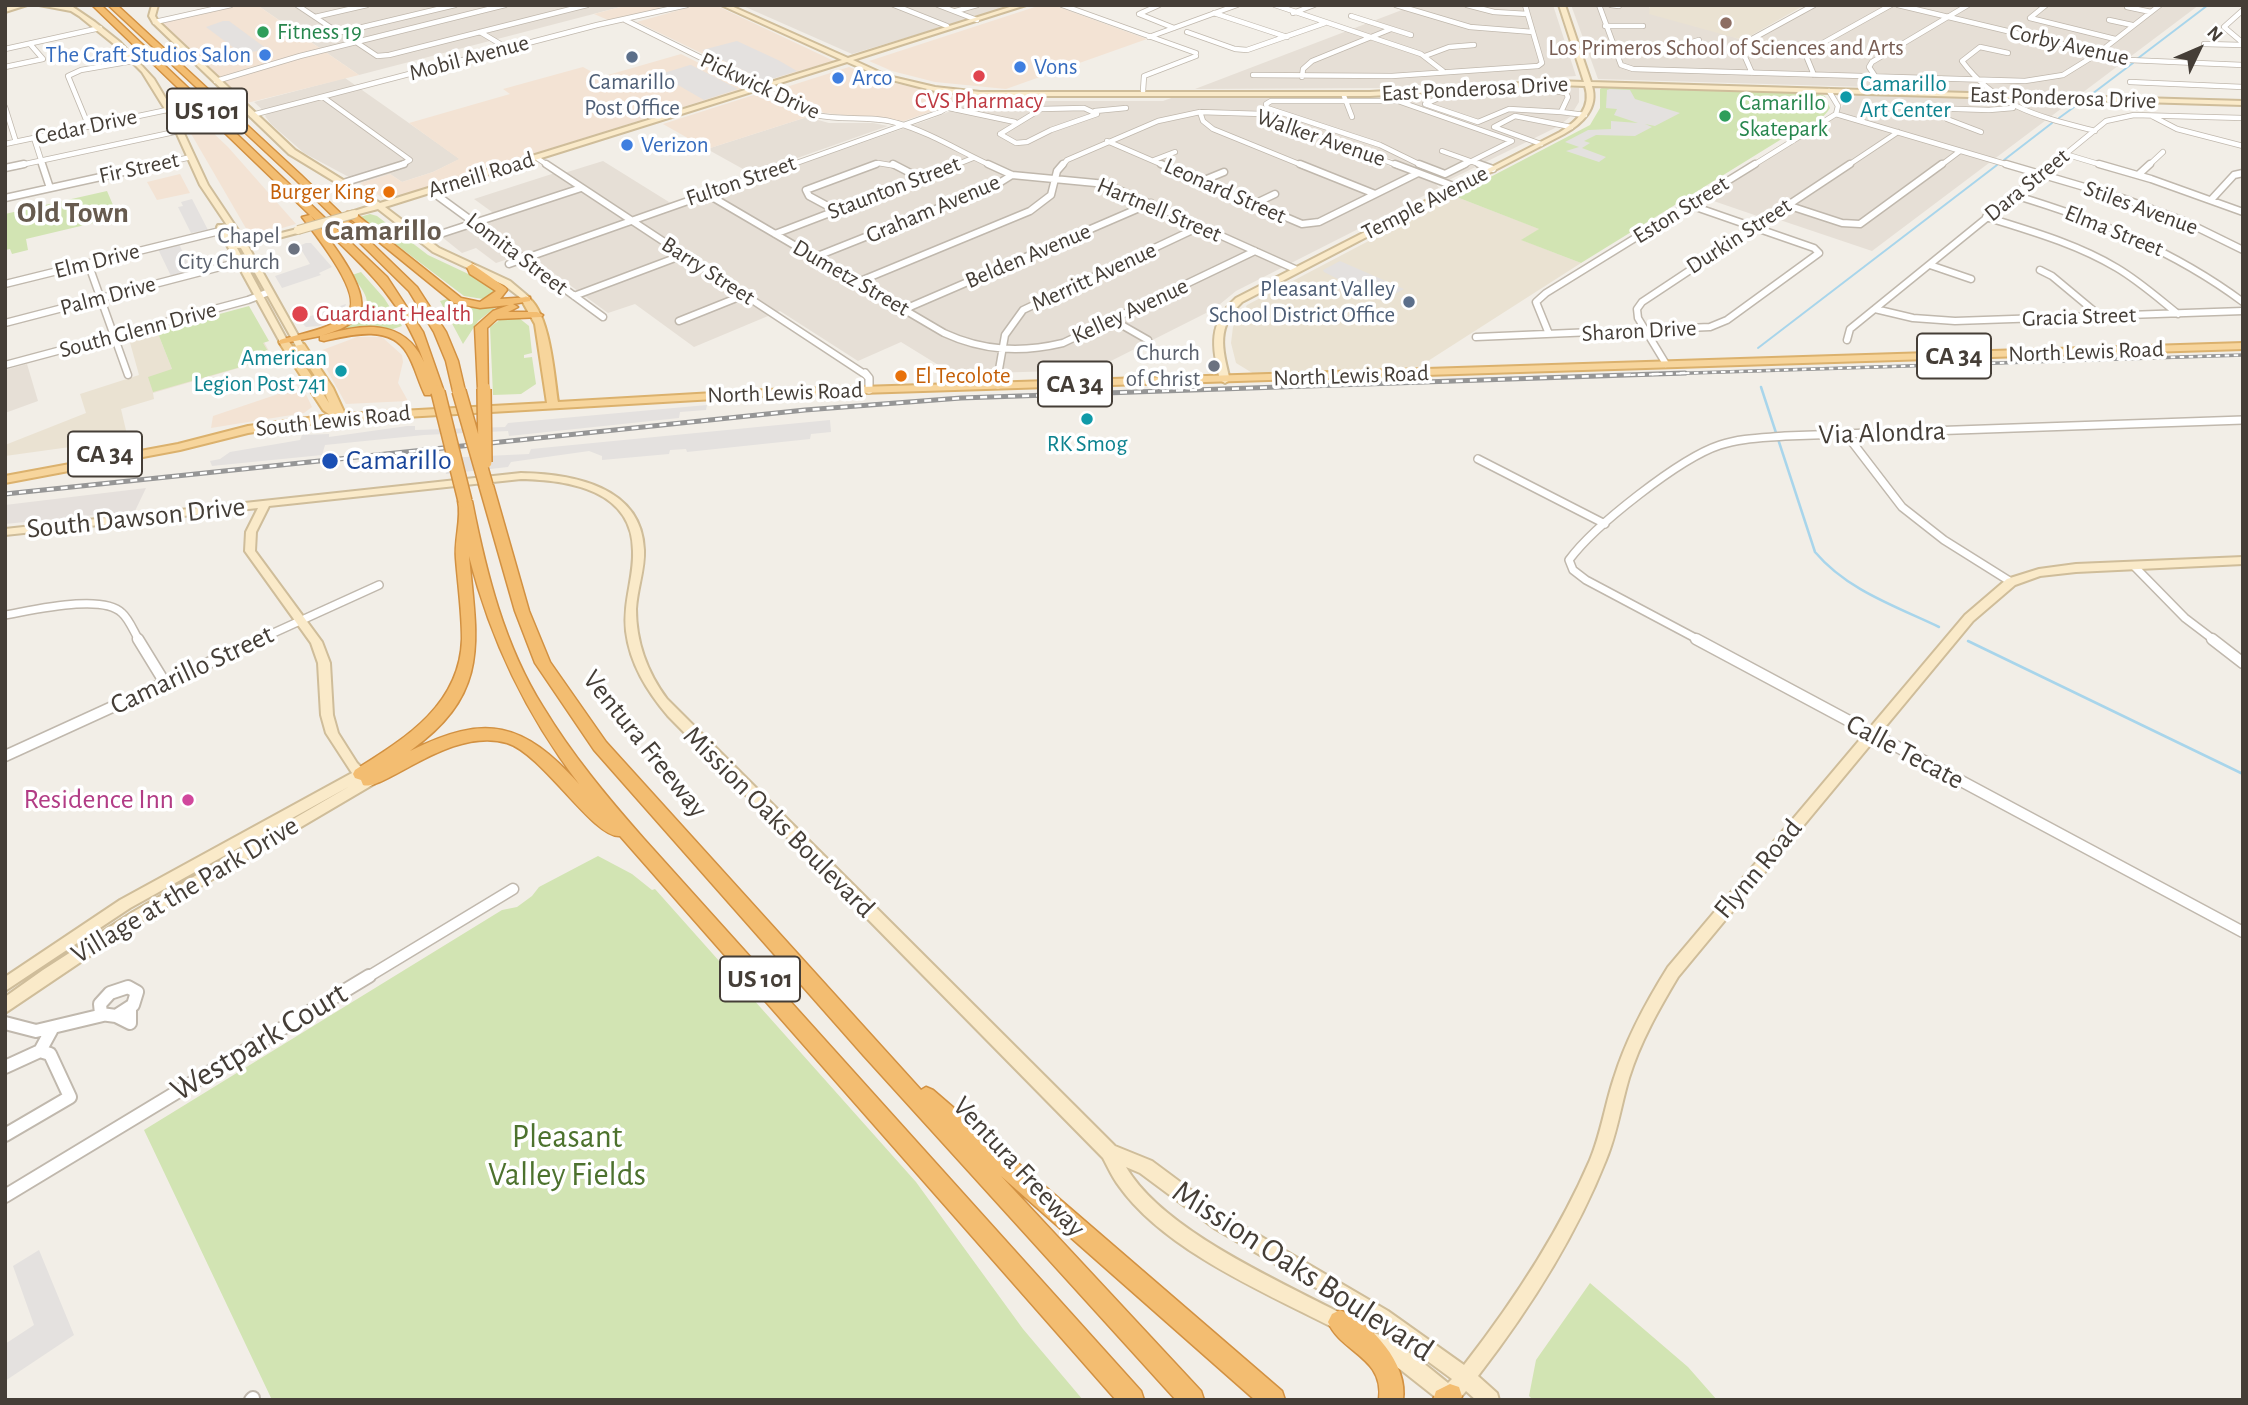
<!DOCTYPE html>
<style>
body{margin:0}
#map{position:relative;width:2248px;height:1405px;overflow:hidden;background:#f2eee7;font-family:"Alegreya Sans",sans-serif}
canvas{display:block}
.frame{position:absolute;inset:0;border:7px solid #453e37;pointer-events:none}
.north{position:absolute;left:2164px;top:14px;width:70px;height:70px;-webkit-text-stroke:5px #fff;paint-order:stroke;rotate:46deg;font-size:19px;font-weight:700;line-height:28px;text-align:center;color:#453e37}
.north::after{content:'';display:block;margin:auto;width:24px;height:32px;background:#453e37;clip-path:polygon(50% 0,100% 100%,50% 72%,0 100%)}
</style>
<div id="map">
<canvas width="2248" height="1405"></canvas>
<div class="frame"></div>
<div class="north">N</div>
</div>
<script>
const ctx = document.querySelector('canvas').getContext('2d');
ctx.lineJoin = 'round';
function paint(path, color) { ctx.fillStyle = color; ctx.fill(path, 'evenodd'); }
function stroke(path, color, width, dash) { ctx.strokeStyle = color; ctx.lineWidth = width; ctx.lineCap = dash ? 'butt' : 'round'; ctx.setLineDash(dash || []); ctx.stroke(path); }
function label(font, color, halo, rows, align = 'center') {
  ctx.font = font + ' "Alegreya Sans",sans-serif'; ctx.lineWidth = 7; ctx.setLineDash([]); ctx.textBaseline = 'middle'; ctx.strokeStyle = halo; ctx.fillStyle = color; for (const [text, x, y, turn = 0] of rows) {
    ctx.save(); ctx.translate(x, y); ctx.rotate((+turn || 0) * Math.PI / 180); ctx.textAlign = isNaN(turn) ? turn : align; if (halo) ctx.strokeText(text, 0, 0); ctx.fillText(text, 0, 0); ctx.restore();
  }
}
const residential = new Path2D(`
 M257 5H628L359 75Z
 M741 5H891L945 26 852 54Z
 M896 5H1015L950 25Z
 M1415 5H1553L1576 76 1382 88 1195 89Z
 M1571 5H1650L1649 8 1742 40H1752L1816 5H2199L1872 251 1777 219H1766L1702 197 1836 114 1844 104 1868 87 1598 79Z
 M345 78 460 159 433 172 402 182 390 174 360 183 304 153 271 124 265 116 267 114 254 102Z
 M1542 86 1579 88V102L1570 117 1557 127 1449 180 1259 111 1261 117 1436 184 1439 188 1236 291 1214 309 1093 370 953 374 901 342 858 361 780 311 694 347 635 304 608 313 526 253 496 263 476 248 462 253 442 237 499 217 474 199 558 172 561 174 603 161 677 207 931 119 960 107 971 98 1012 101H1163L1174 97 1389 96Z
 M807 117 829 123H873L888 126 752 174 707 149Z
 M27 364 38 401 5 413V370Z`);
const commercial = new Path2D(`
 M236 5H257L321 49 218 79 159 22Z
 M628 5H655L663 9 608 20 594 14Z
 M697 5H715L834 61 761 82 637 22Z
 M1041 5H1053L1147 39 1006 89 935 82 892 71 869 61Z
 M324 51 359 75 247 103 219 81Z
 M681 54 747 87 392 198H383L360 183 390 174 402 182 433 172 459 159 409 123 510 94 503 89 583 67 601 77Z
 M849 67 888 82 960 96 947 106 904 121 824 113 777 90Z
 M760 93 807 117 707 149 663 124Z
 M190 111 228 147 296 224 251 237 179 113Z
 M180 174 190 193 157 200 147 182Z
 M357 337H382L402 355 403 362 398 383 408 401 346 404 317 352Z
 M302 386 312 407 304 413 211 428 213 416Z`);
const industrial = new Path2D(`
 M146 488 135 511 5 524V505Z`);
const education = new Path2D(`
 M1650 5H1805L1743 40 1649 14Z
 M1454 196 1540 229 1522 240 1581 263 1417 368 1254 374 1236 363 1231 343 1233 327 1247 305Z
 M157 331 172 369 264 342 273 358 153 393 154 399 121 409 128 439 5 456V445L86 413 80 394 139 375 129 339Z`);
const green = new Path2D(`
 M1603 87 1819 94 1825 96 1830 108C1820 124 1797 134 1780 140L1581 263 1521 240 1539 229 1454 196 1590 125 1600 108V89Z
 M107 191 116 212 126 211 129 218 109 224 106 220 26 239 28 250 12 254 10 249 5 250V214Z
 M370 214 377 216 428 255 479 279 497 291 483 299 464 296 360 217Z
 M361 272 384 298 402 326 390 330 345 331V326C375 307 371 301 352 275Z
 M447 299 466 306 496 307 478 321 463 344 440 301Z
 M249 306 269 341 263 343 272 358 153 392 148 377 172 369 157 331Z
 M519 318 529 326 532 353 524 355V358L532 357 536 384 521 394 493 395 490 327 501 319Z
 M598 856 632 874 652 890 655 889 916 1182 1023 1329 1083 1400H272L144 1130 502 910 517 907 532 896 539 887Z
 M1590 1283 1688 1367 1717 1400H1533L1529 1396 1536 1360Z`);
const parking = new Path2D(`
 M223 21H229L267 49 242 54 206 27Z
 M737 41 778 60 797 71 765 81 702 50Z
 M690 65H691L738 89 704 100 664 77V73Z
 M1610 89 1630 90 1635 99 1680 113 1655 126 1645 124 1652 127 1635 136 1596 135 1584 141 1590 143 1582 148 1606 157 1599 162 1566 151 1579 147 1565 142 1588 130 1611 129V121L1638 123 1614 115 1617 109 1606 108 1607 90Z
 M192 199 208 230 191 233 178 207 183 206 181 202Z
 M306 243H311L332 267 319 273 321 275 282 288 275 276 310 264 299 246Z
 M179 244 191 270 171 276 158 249Z
 M1340 261 1404 289 1382 301 1324 272 1323 270Z
 M346 304 344 310 337 317 319 326 306 327 299 320Z
 M707 405 706 410 680 412 679 418 509 436 508 431 424 435 325 445 322 455 212 466 210 461 220 459 230 452 300 440 302 435 329 434V437L407 426H415V430L505 427 508 423Z
 M830 420 831 432 811 434 810 439 687 452 686 449 670 450 669 454 602 460V456L589 451 511 462 508 467 446 474 444 458 529 454 531 449Z
 M39 1250 74 1335 5 1381V1344L34 1325 13 1266Z`);
const streamFar1 = new Path2D(`
 M2137 59 2208 5
 M2092 94 2133 63
 M2059 118 2081 102
 M2004 160 2052 123
 M1758 348 1997 165`);
const stream = new Path2D(`
 M1761 387 1815 552C1847 590 1895 606 1939 627
 M1968 641 2243 774`);
const streetFar4 = new Path2D(`
 M297 5 336 31 342 32 455 5
 M894 5 947 26
 M938 5 977 20
 M1062 5 1196 53
 M1159 5 1139 14 1174 28
 M1275 5 1421 54 1443 71
 M1396 5 1470 27 1533 32
 M1467 5 1494 12 1527 14
 M1599 5 1621 65 1633 69 2025 81 2063 75 2097 54 2160 5
 M1611 5 1619 6
 M1898 5 2129 60 2243 65
 M2046 5 2030 18 2115 39
 M2127 7 2151 12
 M2243 10 2224 27 2243 43
 M956 11 977 5
 M1214 13 1287 37
 M1293 13 1314 5
 M1351 16 1411 35
 M315 17 367 5
 M625 20 816 115C843 121 871 115 897 123 929 132 961 152 992 166
 M2109 20 2132 25
 M155 22 231 5
 M1605 26H1643
 M480 32 507 48
 M1187 32 1235 49 1247 50 1325 23
 M1149 37 1237 5
 M356 42 377 56 389 55 587 5
 M2204 44 2243 45
 M1613 46 1669 49 1699 40
 M5 49 100 28
 M2008 53 1980 47 1962 61C1997 108 2041 117 2095 131
 M1425 56 1449 47 1474 45
 M5 67 43 59 30 44
 M1752 73 1745 57 1752 39 1814 5
 M1253 75 1392 76 1538 66 1542 63 1525 5
 M1814 75 1807 58 1812 49 1891 5
 M1875 76 1869 67 1872 62 1968 5
 M1302 77 1303 69 1312 61 1391 29
 M216 81 300 56 505 5
 M2130 82 2243 87
 M1538 88 1566 93 1568 97 1561 112 1509 109 1478 122 1425 104 1446 95Z
 M1143 91 1144 76 1196 56
 M1829 91 1838 106 1836 114
 M1344 96 1352 117
 M323 97 410 160 399 166
 M5 107 16 142
 M1896 107 1989 110 2013 108
 M949 108 1015 122
 M1084 108 1097 114 1051 130 1027 142 1016 143 1000 134 1041 109Z
 M1937 108 1947 119 1981 132
 M1095 111 1126 108
 M1200 112 1203 121 1213 129 1304 166
 M1561 112 1585 115
 M1836 114 2012 166
 M252 115 597 25 687 5
 M2152 116 2177 129 2243 146
 M89 127 68 76 81 70 133 61
 M34 138 43 166
 M1107 141 1165 166
 M5 144 167 110
 M1541 144 1494 127 1515 116 1571 127
 M1442 151 1484 166
 M2065 154 2105 166
 M537 158 549 166
 M1154 160 1175 152
 M16 166 179 131
 M152 166 191 157
 M788 166 940 112 971 93
 M871 166 878 163 896 166
 M953 166 973 158
 M1062 166 1067 160 1158 121 1200 112 1262 114 1399 166
 M1423 166 1380 145 1267 108 1266 104 1271 101H1398L1512 141 1462 166
 M1752 166 1836 114
 M1847 166 1898 132
 M1940 166 1960 151
 M2051 166 2106 121 2134 115 2243 118
 M2148 166 2163 152`);
const streetFar3 = new Path2D(`
 M42 164 50 188
 M546 164 866 375
 M893 164 920 178
 M988 164 1012 175 1106 184 1295 269
 M1161 164 1302 224 1319 222 1418 173
 M1300 164 1375 194
 M1395 164 1456 187
 M1419 164 1445 174 1465 164
 M1479 164 1493 169
 M2006 164 2122 198 2184 221 2243 250
 M2099 164 2151 179 2243 212
 M5 168 24 164
 M2138 175 2150 164
 M1202 181 1224 172
 M343 183 404 164
 M431 191 603 317
 M707 194 944 333C983 351 1021 353 1063 343L1255 251
 M2014 195C2097 220 2173 250 2243 302
 M5 198 160 164
 M2211 200 2234 175 2243 173
 M1254 204 1275 194
 M1787 205 1842 223 1860 224 1942 164
 M835 210 809 196 806 190 876 164
 M1986 217C2031 231 2077 244 2117 268 2139 281 2158 298 2178 314
 M775 234 958 164
 M422 240 581 188
 M815 257 996 185 1012 175
 M88 263 128 375
 M509 264 793 164
 M1930 265 1971 279
 M2040 270 2052 276 2100 316
 M858 282 1030 211 1051 195 1057 171 1063 164
 M5 284 228 229
 M574 296 683 255
 M905 309 1151 203
 M1875 309 1913 318 1955 321 2243 311
 M1113 320 1148 340
 M679 321 744 295
 M5 323 251 259
 M1549 334 1536 302 1546 293 1755 164
 M1476 337 1710 327 1727 320 1819 253 1814 248 1690 205
 M1847 340 1850 329 2053 164
 M1666 364 1638 318 1637 309 1642 302 1850 164
 M5 365 248 300 269 292
 M998 375 1005 335 1023 310 1201 226`);
const streetFar2 = new Path2D(`
 M865 373 869 378V390
 M998 385V373
 M1846 434 1902 507 1944 540 2011 582
 M1478 459 1605 524
 M2134 566 2185 618 2214 640
 M5 615C30 611 102 593 122 613 129 619 134 632 139 640
 M258 640 379 585
 M1699 640 1586 580 1573 570 1569 560C1594 526 1680 458 1720 445 1741 438 1763 438 1785 436L2243 420`);
const streetFar1 = new Path2D(`
 M138 639 165 683
 M1696 639 2243 932
 M2212 639 2243 663
 M5 756 261 639
 M366 978 513 889`);
const street = new Path2D(`
 M128 987 137 992 133 1005 116 1016 101 1014 100 1004 110 993Z
 M116 1016 130 1023V1008
 M5 1023 36 1031 103 1015
 M5 1067 40 1051
 M5 1135 70 1097 50 1054 40 1051 52 1029
 M5 1196 369 976
 M251 1400 253 1398`);
const secondary = new Path2D(`
 M16 5H27L5 12V8Z
 M39 5 62 7 59 5 73 7 95 22 120 42 154 79 175 114 208 185 246 242 301 228V232L248 246 304 346 303 348 296 346 241 248H237L288 342 284 345 280 342 217 227 218 225H224L235 245 239 243 200 185 168 114 142 72 115 45 79 16 71 11Z
 M152 5H158L155 16 158 21 295 150 380 203 842 60 721 5H729L848 58 1016 5H1026L853 60 888 76 935 87 980 92H1370L1555 81 1584 82 1559 5H1565L1591 82 2243 101V105L1592 86C1599 108 1582 124 1564 134L1242 302C1216 327 1222 348 1230 380L1225 383 1220 380C1212 345 1208 324 1236 298L1560 132C1577 121 1592 108 1585 86L1555 85 1370 96H980L935 91 884 78 847 62 385 207 439 248 510 281 529 297V301L526 302 504 285 433 252 378 209 351 216V212L373 205 289 154 153 23 149 16Z
 M521 473C572 474 642 486 644 550 645 569 637 589 636 609 636 642 647 672 667 699L1115 1146 1152 1161 1226 1216 1388 1311 1464 1365C1513 1302 1558 1234 1590 1160 1601 1134 1605 1105 1614 1078 1626 1039 1646 1002 1668 967L1965 615 2007 579 2039 569 2076 564 2243 557V564L2076 572 2040 576 2015 585 1973 621 1678 977C1659 1009 1640 1042 1629 1078 1621 1105 1617 1134 1606 1160 1575 1238 1529 1310 1478 1376L1497 1393 1499 1400H1476L1466 1391 1461 1397 1462 1400H1439L1401 1370 1369 1348 1366 1342 1369 1336 1375 1333C1402 1344 1426 1365 1448 1383L1452 1379 1376 1323 1214 1228 1140 1173 1126 1167C1164 1232 1284 1283 1350 1318L1353 1324 1350 1330 1344 1333 1338 1330C1268 1294 1165 1251 1119 1186 1112 1177 1108 1167 1103 1158L668 716C647 691 630 664 626 631 623 601 634 578 633 551 633 490 569 480 521 479L269 506 256 532 255 551 322 642 330 663 333 715 338 733 357 763 375 781 374 784 143 920 5 1013V997L43 970 133 912 350 786 130 908 5 991V977L120 900 352 773 326 733 321 715 318 663 311 643 245 551 246 532 258 508 5 535V529Z`);
const primary = new Path2D(`
 M526 296C550 310 554 376 558 402L766 390 2243 343V349L766 396 388 418 318 423 248 433 180 450 5 483V476L178 444 248 426 330 415 323 410 279 342 284 339 288 340 329 403 323 388 295 346 304 344 333 388 345 414 547 403 535 324 521 299Z`);
const highway = new Path2D(`
 M92 5H101L387 277 423 332 444 392 442 395H425C418 381 415 366 407 353 390 324 350 335 324 341L320 340V336L280 344V340C298 334 339 328 349 311 362 292 314 233 302 217L310 215ZM311 216C361 264 400 295 424 362 403 317 361 324 320 336 333 332 350 327 358 316 375 293 325 234 311 216Z
 M108 5H117L301 175 417 287 446 332 458 361 465 391 463 394H455L453 391 446 361 434 332 409 291 295 179Z
 M347 212H353L461 298 480 302 496 291 470 274 467 267 472 264 506 288 507 290 500 299 530 297V301L513 304 518 307 508 312H537L543 315 541 317 497 319 487 328 488 392H480L478 389 475 327 493 311 509 305 480 308 454 303 347 216Z
 M486 481 493 485 529 611 550 662 606 742 921 1090 926 1087 933 1090 1282 1391 1285 1400H1255L1001 1176 1201 1391 1204 1400H1176L864 1056 594 750 535 663 515 611 479 485Z
 M465 497 472 501C486 572 504 645 543 707 572 755 607 797 644 839L1141 1391 1144 1400H1116L620 836C594 839 543 754 507 743 450 726 384 792 363 785L361 780 355 778 353 774 355 770C406 738 460 705 462 639 462 612 458 585 456 559 454 539 462 519 458 501ZM469 556C491 641 526 714 579 784 523 722 486 713 410 751 491 693 477 642 469 556Z
 M1340 1310C1372 1324 1408 1363 1403 1400H1379C1385 1357 1341 1353 1328 1322L1332 1314Z
 M1450 1384 1459 1387 1462 1396 1460 1400H1433L1436 1391Z`);
const railFar1 = new Path2D(`
 M1631 375 2243 355`);
const rail = new Path2D(`
 M5 494 805 410 961 398 1685 373`);
const secondaryBridge = new Path2D(`
 M298 230 354 214`);
const highwayBridge = new Path2D(`
 M484 389 485 462
 M459 391 486 485
 M438 392 465 501`);
const markers = [
 [1726,23,7,"#8d6e63"],
 [263,32,7,"#2e9e5b"],
 [265,55,7,"#3f7fe0"],
 [632,57,7,"#5c6f8a"],
 [1020,67,7,"#3f7fe0"],
 [979,76,7,"#e0444e"],
 [838,78,7,"#3f7fe0"],
 [1846,97,7,"#0f9aa8"],
 [1725,116,7,"#2e9e5b"],
 [627,145,7,"#3f7fe0"],
 [389,192,7,"#e8710a"],
 [294,249,7,"#6b7280"],
 [1409,302,7,"#5c6f8a"],
 [300,314,9,"#e0444e"],
 [1214,366,7,"#6b7280"],
 [341,371,7,"#0f9aa8"],
 [901,376,7,"#e8710a"],
 [1087,419,7,"#0f9aa8"],
 [330,461,9,"#1a4fb4"],
 [188,800,7,"#d1479c"]
];
const farLeisurenames = [
 ["Fitness 19",277,32],
 ["Camarillo",1739,103],
 ["Skatepark",1739,129]
];
const farStreetnames = [
 ["Corby Avenue",2069,45,13],
 ["Mobil Avenue",469,58,-15],
 ["Pickwick Drive",760,86,25],
 ["East Ponderosa Drive",1475,89,-3],
 ["East Ponderosa Drive",2063,98,2],
 ["Cedar Drive",86,127,-12],
 ["Walker Avenue",1321,138,19],
 ["Fir Street",139,168,-12],
 ["Arneill Road",481,175,-17],
 ["Fulton Street",741,181,-19],
 ["Dara Street",2027,185,-39],
 ["Staunton Street",894,188,-21],
 ["Leonard Street",1225,191,24],
 ["Temple Avenue",1425,203,-27],
 ["Stiles Avenue",2141,208,20],
 ["Graham Avenue",933,209,-23],
 ["Hartnell Street",1159,210,23],
 ["Eston Street",1681,210,-32],
 ["Elma Street",2114,231,22],
 ["Durkin Street",1739,236,-33],
 ["Lomita Street",517,254,37],
 ["Belden Avenue",1028,256,-23],
 ["Elm Drive",97,261,-14],
 ["Barry Street",708,271,33],
 ["Merritt Avenue",1094,277,-25],
 ["Dumetz Street",851,278,30],
 ["Palm Drive",108,296,-15],
 ["Kelley Avenue",1130,311,-25],
 ["Gracia Street",2079,317,-2],
 ["South Glenn Drive",138,330,-15],
 ["Sharon Drive",1639,331,-3],
 ["North Lewis Road",2086,352,-2],
 ["North Lewis Road",1351,376,-2],
 ["North Lewis Road",785,393,-2],
 ["South Lewis Road",333,421,-6]
];
const farEducationnames = [
 ["Los Primeros School of Sciences and Arts",1726,48]
];
const farShopnames = [
 ["The Craft Studios Salon",251,55,"right"],
 ["Vons",1034,67],
 ["Arco",852,78],
 ["Verizon",641,145]
];
const farServicenames = [
 ["Camarillo",632,82],
 ["Post Office",632,108],
 ["Pleasant Valley",1395,289,"right"],
 ["School District Office",1395,315,"right"]
];
const farCulturenames = [
 ["Camarillo",1860,84],
 ["Art Center",1860,110],
 ["American",327,358,"right"],
 ["Legion Post 741",327,384,"right"],
 ["RK Smog",1087,444,"center"]
];
const farHealthnames = [
 ["CVS Pharmacy",979,101],
 ["Guardiant Health",316,314,"left"]
];
const farFoodnames = [
 ["Burger King",375,192],
 ["El Tecolote",915,376,"left"]
];
const farWorshipnames = [
 ["Chapel",280,236],
 ["City Church",280,262],
 ["Church",1200,353],
 ["of Christ",1200,379]
];
const shields = [
 [207,111,80],
 [1954,356,74],
 [1075,384,74],
 [105,454,74],
 [760,979,80]
];
const shieldNames = [
 ["US 101",207,111],
 ["CA 34",1954,356],
 ["CA 34",1075,384],
 ["CA 34",105,454],
 ["US 101",760,979]
];
const streetNames = [
 ["Via Alondra",1882,433,-2],
 ["South Dawson Drive",136,518,-6],
 ["Camarillo Street",192,670,-25],
 ["Ventura Freeway",645,744,51],
 ["Calle Tecate",1905,752,28],
 ["Mission Oaks Boulevard",779,822,45],
 ["Flynn Road",1758,869,-50],
 ["Village at the Park Drive",185,890,-31],
 ["Ventura Freeway",1019,1167,47]
];
const transitNames = [
 ["Camarillo",346,461]
];
const hotelNames = [
 ["Residence Inn",174,800]
];
const farDistrictnames = [
 ["Old Town",73,213],
 ["Camarillo",383,231]
];
const nearStreetnames = [
 ["Westpark Court",259,1042,-31],
 ["Mission Oaks Boulevard",1303,1271,33]
];
const nearParknames = [
 ["Pleasant",567,1137],
 ["Valley Fields",567,1175]
];
paint(residential, '#e6dfd6');
paint(commercial, '#f3e3d4');
paint(industrial, '#e5e0dc');
paint(education, '#eae2d2');
paint(green, '#d2e4b3');
paint(parking, '#e4e1df');
stroke(streamFar1, '#a8d5eb', 2);
stroke(stream, '#a8d5eb', 2.5);
stroke(streetFar4, '#c0b8ad', 6);
stroke(streetFar3, '#c0b8ad', 9);
stroke(streetFar2, '#c0b8ad', 10);
stroke(streetFar1, '#c0b8ad', 13);
stroke(street, '#c0b8ad', 16);
stroke(secondary, '#cfbd9a', 4);
stroke(primary, '#dbb16d', 4);
stroke(highway, '#d29142', 3);
stroke(streetFar4, '#fff', 4.5);
stroke(streetFar3, '#fff', 6);
stroke(streetFar2, '#fff', 7);
stroke(streetFar1, '#fff', 10);
stroke(street, '#fff', 12);
paint(secondary, '#faeac9');
paint(primary, '#f7d59c');
paint(highway, '#f3bd71');
stroke(railFar1, '#969696', 3.5);
stroke(rail, '#969696', 5);
stroke(railFar1, '#fff', 2, [4.5]);
stroke(rail, '#fff', 2.5, [7]);
stroke(secondaryBridge, '#cfbd9a', 10, []);
stroke(highwayBridge, '#d29142', 16, []);
stroke(secondaryBridge, '#faeac9', 8);
stroke(highwayBridge, '#f3bd71', 13);
for (const [x, y, r, color] of markers) { const dot = new Path2D(); dot.arc(x, y, r, 0, 2 * Math.PI); ctx.fillStyle = color; ctx.fill(dot); stroke(dot, '#fff', 2.5); }
label('23px', '#27864d', '#fff', farLeisurenames, 'left');
label('23px', '#453e37', '#fff', farStreetnames);
label('23px', '#785e54', '#fff', farEducationnames);
label('23px', '#366cbe', '#fff', farShopnames, 'left');
label('23px', '#4e5e75', '#fff', farServicenames);
label('23px', '#0d838f', '#fff', farCulturenames, 'left');
label('23px', '#be3a42', '#fff', farHealthnames);
label('23px', '#c56008', '#fff', farFoodnames, 'right');
label('23px', '#5b616d', '#fff', farWorshipnames, 'right');
for (const [x, y, w] of shields) { const box = new Path2D(); box.roundRect(x - w / 2, y - 22.5, w, 45, 5); ctx.fillStyle = '#fff'; ctx.fill(box); stroke(box, '#453e37', 2); }
label('bold 26px', '#453e37', null, shieldNames);
label('28px', '#453e37', '#fff', streetNames);
label('28px', '#164399', '#fff', transitNames, 'left');
label('28px', '#b23c85', '#fff', hotelNames, 'right');
label('bold 30px', '#675b4f', '#fff', farDistrictnames);
label('33px', '#453e37', '#fff', nearStreetnames);
label('33px', '#4d722e', '#fff', nearParknames);
</script>
